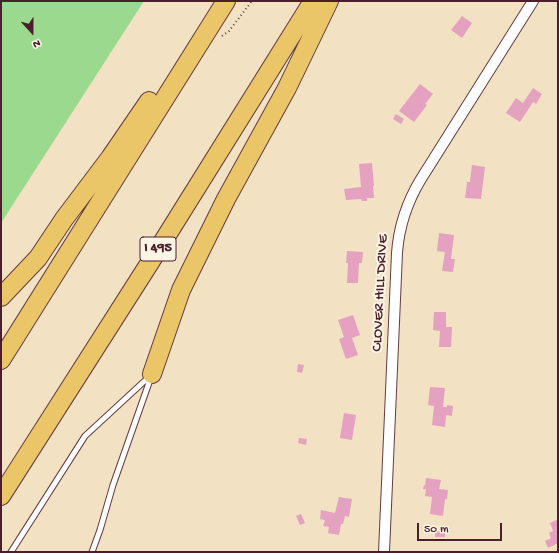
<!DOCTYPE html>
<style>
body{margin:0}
#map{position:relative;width:559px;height:553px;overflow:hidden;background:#f2e1c2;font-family:"Gochi Hand",sans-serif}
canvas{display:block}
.frame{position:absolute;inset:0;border:2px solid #4a1f2b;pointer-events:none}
.north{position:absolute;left:12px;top:12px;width:40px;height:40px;-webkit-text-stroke:3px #fcf5e5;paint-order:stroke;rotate:159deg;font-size:11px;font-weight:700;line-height:16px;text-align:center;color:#4a1f2b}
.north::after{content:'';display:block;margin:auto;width:14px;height:18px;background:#4a1f2b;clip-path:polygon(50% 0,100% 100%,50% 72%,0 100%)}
.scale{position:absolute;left:417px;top:523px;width:85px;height:18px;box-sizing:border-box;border:2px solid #4a1f2b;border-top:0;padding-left:5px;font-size:12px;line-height:14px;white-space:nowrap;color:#4a1f2b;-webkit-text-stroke:3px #fcf5e5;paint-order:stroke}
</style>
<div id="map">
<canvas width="559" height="553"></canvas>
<div class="frame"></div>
<div class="north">N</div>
<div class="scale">50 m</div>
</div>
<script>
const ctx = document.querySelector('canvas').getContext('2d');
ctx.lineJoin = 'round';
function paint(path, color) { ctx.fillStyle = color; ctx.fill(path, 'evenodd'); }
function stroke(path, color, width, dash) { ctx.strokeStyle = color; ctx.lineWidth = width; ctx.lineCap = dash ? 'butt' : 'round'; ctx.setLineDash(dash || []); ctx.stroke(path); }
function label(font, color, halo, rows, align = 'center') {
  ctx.font = font + ' "Gochi Hand",sans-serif'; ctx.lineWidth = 4; ctx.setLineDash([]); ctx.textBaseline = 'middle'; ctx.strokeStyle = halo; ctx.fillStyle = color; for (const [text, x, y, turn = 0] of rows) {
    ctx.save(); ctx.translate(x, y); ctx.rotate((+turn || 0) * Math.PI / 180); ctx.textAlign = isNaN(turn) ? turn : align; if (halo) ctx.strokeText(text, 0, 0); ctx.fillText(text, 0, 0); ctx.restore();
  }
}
const green = new Path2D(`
 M1 1H144L1 223Z`);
const building = new Path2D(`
 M462 16 472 23 462 38 451 30Z
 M420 84 433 94 425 104 427 105 414 122 399 111Z
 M533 88 542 94 536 104 533 102 520 122 506 113 516 98 523 103Z
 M396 114 404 119 401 124 393 119Z
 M372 163 374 186H373L374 198H367V201H362L361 199 346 200 344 189 361 187 359 164Z
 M472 165 485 167 481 199 465 198 467 182H470Z
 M439 233 454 235 451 259H455L453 272 442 271 445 252 437 251Z
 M347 251 363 252 362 263H359L358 283H347L348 263H346Z
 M434 312H446V327H452L451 347H439L440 331 433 330Z
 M353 315 360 335 352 338 358 355 346 359 339 339 344 337 338 320Z
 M298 364 304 365 302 373 297 372Z
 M430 387 445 388 443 407H447V405L453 406 452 416 446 415 445 427 432 425 434 406 428 405Z
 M344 413 356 415 352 440 340 438Z
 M299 438 307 439 306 445 298 443Z
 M426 478 441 480 439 489 448 490 447 499H445L443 516 430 514 432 497 425 496 426 489H423L424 485 425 486Z
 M339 497 352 499 349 517 345 516 343 524H341L339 535 328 533 329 527 323 526 325 520 320 519 321 510 335 513Z
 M301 514 305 523 300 525 296 516Z
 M558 519V543L548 548 545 541 551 538 549 533 553 531 550 523Z
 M435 531 445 532V537H435Z`);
const path = new Path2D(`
 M222 36 229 31 252 1`);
const service = new Path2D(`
 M11 552 85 436 150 376
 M92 552 100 530 113 485 151 377`);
const minor = new Path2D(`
 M384 552 397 253C399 225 407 202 421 179L533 1`);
const motorway = new Path2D(`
 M1 297 38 258 64 219 110 158 149 101
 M1 360 226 1
 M152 374 181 290 226 199 287 88 329 1
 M1 496 149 264 313 1`);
const shields = [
 [158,249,36]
];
const shieldNames = [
 ["I 495",158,249]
];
const streetNames = [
 ["CLOVER HILL DRIVE",381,293,-87]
];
paint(green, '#9ad98e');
paint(building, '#e4a2c0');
stroke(service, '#633c42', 7);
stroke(minor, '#633c42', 12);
stroke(motorway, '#633c42', 20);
stroke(path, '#633c42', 2, [1, 3]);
stroke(service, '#fff', 5);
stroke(minor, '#fff', 10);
stroke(motorway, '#ebc669', 18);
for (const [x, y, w] of shields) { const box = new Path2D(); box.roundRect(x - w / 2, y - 12, w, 24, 3); ctx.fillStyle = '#fcf5e5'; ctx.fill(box); stroke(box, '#4a1f2b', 1); }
label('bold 14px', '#4a1f2b', null, shieldNames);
label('15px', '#4a1f2b', '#fcf5e5', streetNames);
</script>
